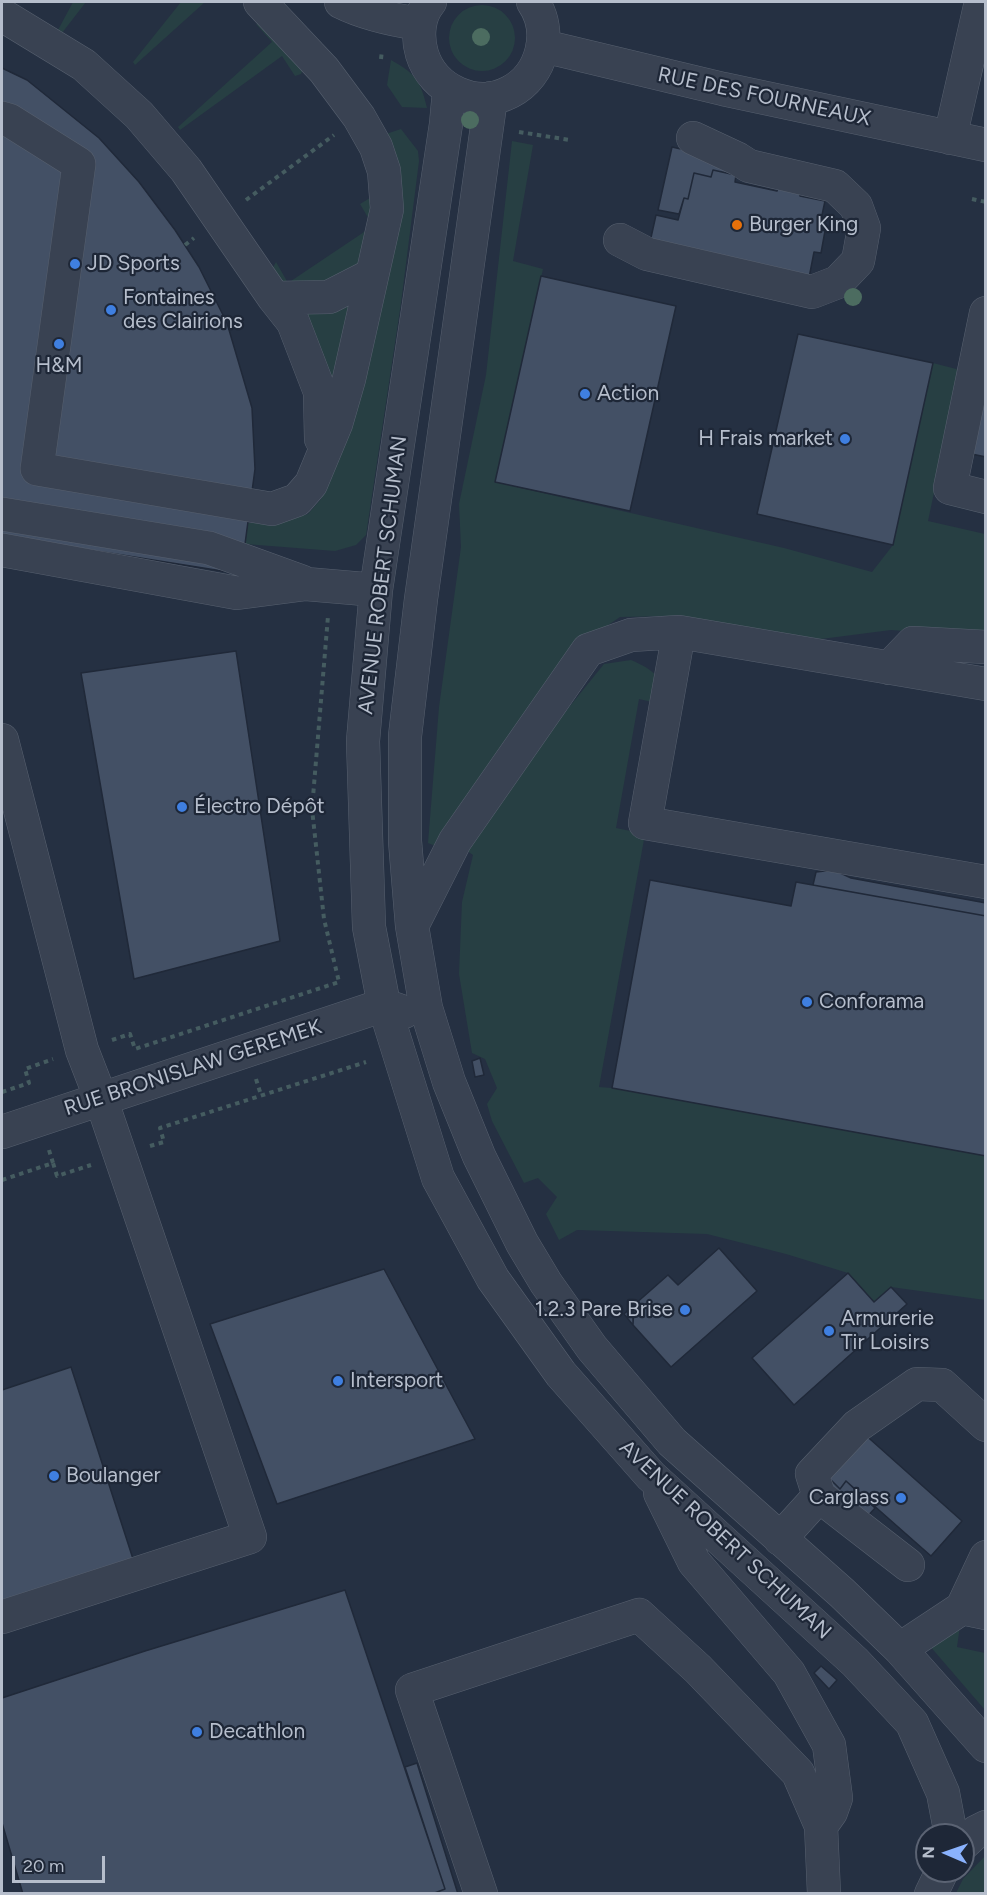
<!DOCTYPE html>
<meta charset="utf-8">
<style>
body{margin:0}
#map{position:relative;width:987px;height:1895px;overflow:hidden;background:#253042;font-family:Figtree,sans-serif}
canvas{display:block}
.frame{position:absolute;inset:0;border:3px solid #b6becc;pointer-events:none}
.north{position:absolute;left:915px;top:1823px;width:60px;height:60px;box-sizing:border-box;background:#1e2737;border:2px solid #5b6373;border-radius:50%;rotate:272deg;font-size:16px;font-weight:700;line-height:24px;text-align:center;color:#b6becc}
.north::after{content:'';display:block;margin:auto;width:21px;height:27px;background:#8ab2fd;clip-path:polygon(50% 0,100% 100%,50% 72%,0 100%)}
.scale{position:absolute;left:12px;top:1856px;width:93px;height:27px;box-sizing:border-box;border:3px solid #b6becc;border-top:0;padding-left:8px;font-size:18px;line-height:21px;white-space:nowrap;color:#b6becc;-webkit-text-stroke:4px #1e2737;paint-order:stroke}
</style>
<div id="map">
<canvas width="987" height="1895"></canvas>
<div class="frame"></div>
<div class="north">N</div>
<div class="scale">20 m</div>
</div>
<script>
const ctx = document.querySelector('canvas').getContext('2d');
ctx.lineJoin = 'round';
function paint(path, color) { ctx.fillStyle = color; ctx.fill(path, 'evenodd'); }
function stroke(path, color, width, dash) { ctx.strokeStyle = color; ctx.lineWidth = width; ctx.lineCap = dash ? 'butt' : 'round'; ctx.setLineDash(dash || []); ctx.stroke(path); }
function label(font, color, halo, rows, align = 'center') {
  ctx.font = font + ' Figtree,sans-serif'; ctx.lineWidth = 4.5; ctx.setLineDash([]); ctx.textBaseline = 'middle'; ctx.strokeStyle = halo; ctx.fillStyle = color; for (const [text, x, y, turn = 0] of rows) {
    ctx.save(); ctx.translate(x, y); ctx.rotate((+turn || 0) * Math.PI / 180); ctx.textAlign = isNaN(turn) ? turn : align; if (halo) ctx.strokeText(text, 0, 0); ctx.fillText(text, 0, 0); ctx.restore();
  }
}
const green = new Path2D(`
 M73 2H86L62 33 58 30Z
 M181 2H205L135 65 133 62Z
 M449 38a33 33 0 1 1 66 0a33 33 0 1 1-66 0Z
 M256 24 270 25 306 62 301 74 295 76 282 56 180 130 178 127 272 42Z
 M391 60C415 73 421 81 427 108L402 107 387 85Z
 M401 129 418 151 419 161 401 303 366 535 356 545 335 551 245 544 248 523H278L308 514 321 499 341 444 386 134Z
 M512 141 533 145 513 261 543 269 495 482 784 548 872 572 893 545 933 363 960 370 928 521 985 534V637L891 630 821 639 676 616 620 617 586 640 438 847 428 843 439 707 461 547 459 504 486 375Z
 M370 198 379 200C377 249 349 301 292 287 284 285 274 281 271 271L276 262 288 283 373 226 360 204Z
 M350 296 329 408 289 307Z
 M631 660C654 670 664 677 661 704L639 699 616 828 645 834 599 1087 612 1088 985 1156V1300L891 1287 874 1302 848 1273 786 1254 707 1234 577 1230 559 1240 546 1214 557 1197 538 1178 524 1183 492 1121 487 1104 497 1088 485 1059 472 1053 459 974 462 902 473 855 466 850 549 732 604 664Z
 M960 1626 957 1647 985 1653V1710L929 1645Z
 M985 1856V1893H956L963 1879Z`);
const building = new Path2D(`
 M2 68 27 80 99 138 139 182 175 230 199 267 227 323 252 408 255 469 241 574 2 536Z
 M672 147 734 161 731 174 713 170 711 177 694 173 688 199 684 198 679 214 658 210Z
 M713 170 736 175 735 182 777 191 779 185 800 190V196L825 201 819 229 825 231 821 253 814 252 809 278 650 242 656 215 678 220 684 198 688 199 694 173 711 177Z
 M541 276 676 306 630 511 495 482Z
 M798 334 933 363 893 545 757 514Z
 M986 347V457L962 452Z
 M236 651 280 941 134 979 81 673Z
 M834 870 851 878 986 903V916L813 885 816 872Z
 M650 880 791 906 796 882 986 916V1156L612 1088Z
 M480 1058 484 1075 475 1077 472 1061Z
 M719 1248 757 1291 671 1367 633 1325 634 1305 668 1275 678 1285Z
 M384 1269 475 1439 277 1504 210 1324Z
 M848 1273 874 1302 891 1287 907 1304 794 1405 752 1358Z
 M634 1305 633 1314V1325L624 1314Z
 M71 1367 134 1562 2 1605V1390Z
 M862 1432 962 1521 931 1556 846 1481 840 1489 825 1474Z
 M825 1474 840 1489 846 1481 875 1508 866 1518 820 1478Z
 M345 1590 445 1889 432 1894H23L2 1823V1698L145 1651Z
 M821 1666 837 1680 829 1689 814 1673Z
 M417 1763 458 1894H432L445 1889 405 1767Z`);
const path = new Path2D(`
 M381 59 382 50
 M519 132 570 140
 M972 199 986 202
 M246 200 334 135
 M185 245 194 238
 M112 1040 130 1034 135 1049 339 982 324 919 312 809 328 616
 M256 1079 261 1095
 M2 1092 29 1083 25 1069 53 1059
 M150 1146 164 1142 160 1128 366 1062
 M49 1150 53 1163
 M2 1180 53 1163 57 1176 91 1165`);
const minor = new Path2D(`
 M341 2C365 14 393 20 420 24
 M430 2C418 16 417 37 422 54 433 90 476 110 510 92 543 75 553 31 533 2
 M2 15 84 65 139 115 186 170 274 298 329 297 372 275
 M543 46 723 89 986 145
 M449 91 446 124 376 590 363 741 369 927 384 1005 438 1178 493 1279 561 1374 651 1476 855 1662 912 1723 943 1793 951 1835
 M491 98 421 599 405 736V841L412 926 426 1008 449 1082 479 1156 522 1243 546 1283 592 1348 672 1442 842 1593 900 1649 986 1746
 M2 118 9 120 79 164 37 469 272 509 297 500 311 484 336 424 349 379 387 209 384 171 376 147 359 117 324 70 260 2
 M950 138 981 2
 M620 240 647 254 812 292 838 282 858 261 864 228 856 206 835 186 749 166 738 159 693 138
 M274 298 293 322 320 392 321 439
 M986 313 950 488 986 497
 M2 514 209 548 303 582
 M2 550 237 593 306 584 376 590
 M679 632 645 823 986 882
 M889 668 913 643 986 647
 M2 740 82 1050 101 1099 250 1537 2 1617
 M412 926 455 841 588 650 631 635 679 632 986 684
 M2 1132 384 1005 404 1012
 M660 1493 694 1562 789 1673 829 1745 836 1798 831 1812 821 1826
 M819 1496 812 1474 857 1426 917 1384 942 1385 986 1425
 M780 1539 819 1496 908 1565
 M962 1608 986 1557
 M900 1649 962 1608 986 1613
 M963 1844 976 1832 986 1827
 M481 1894 412 1690 639 1615 698 1669 798 1773 821 1826 824 1894
 M931 1894 942 1871`);
const trees = [
 [481,37],
 [470,120],
 [853,297]
];
const markers = [
 [737,225,6,"#e8710a"],
 [75,264,6,"#3f7fe0"],
 [111,310,6,"#3f7fe0"],
 [59,344,6,"#3f7fe0"],
 [585,394,6,"#3f7fe0"],
 [845,439,6,"#3f7fe0"],
 [182,807,6,"#3f7fe0"],
 [807,1002,6,"#3f7fe0"],
 [685,1310,6,"#3f7fe0"],
 [829,1331,6,"#3f7fe0"],
 [338,1381,6,"#3f7fe0"],
 [54,1476,6,"#3f7fe0"],
 [901,1498,6,"#3f7fe0"],
 [197,1732,6,"#3f7fe0"]
];
const streetNames = [
 ["RUE DES FOURNEAUX",764,97,12],
 ["AVENUE ROBERT SCHUMAN",383,575,-83],
 ["RUE BRONISLAW GEREMEK",193,1068,-18],
 ["AVENUE ROBERT SCHUMAN",725,1540,43]
];
const poiNames = [
 ["Burger King",749,225],
 ["JD Sports",87,264],
 ["Fontaines",123,298],
 ["des Clairions",123,322],
 ["H&M",59,366,"center"],
 ["Action",597,394],
 ["H Frais market",833,439,"right"],
 ["Électro Dépôt",194,807],
 ["Conforama",819,1002],
 ["1.2.3 Pare Brise",673,1310,"right"],
 ["Armurerie",841,1319],
 ["Tir Loisirs",841,1343],
 ["Intersport",350,1381],
 ["Boulanger",66,1476],
 ["Carglass",889,1498,"right"],
 ["Decathlon",209,1732]
];
paint(green, '#273f43');
paint(building, '#435065');
stroke(building, '#202939', 1.5);
stroke(minor, '#57606f', 34);
stroke(path, '#455c60', 4, [4.5, 4.5]);
stroke(minor, '#394252', 33);
ctx.fillStyle = '#4c6c60';
for (const [x, y] of trees) { ctx.beginPath(); ctx.arc(x, y, 9, 0, 2 * Math.PI); ctx.fill(); }
for (const [x, y, r, color] of markers) { const dot = new Path2D(); dot.arc(x, y, r, 0, 2 * Math.PI); ctx.fillStyle = color; ctx.fill(dot); stroke(dot, '#1e2737', 2); }
label('21px', '#b6becc', '#1e2737', streetNames);
label('21px', '#b6becc', '#1e2737', poiNames, 'left');
</script>
